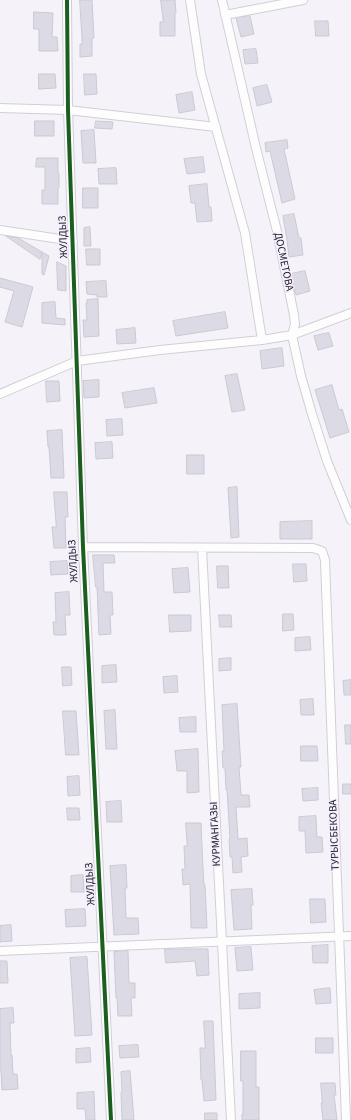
<!DOCTYPE html>
<meta charset="utf-8">
<style>
body{margin:0}
canvas{display:block;background:#f6f2fa}
</style>
<canvas width="351" height="1120"></canvas>
<script>
const ctx = document.querySelector('canvas').getContext('2d');
ctx.lineJoin = 'round';
function paint(path, color) { ctx.fillStyle = color; ctx.fill(path, 'evenodd'); }
function stroke(path, color, width, dash) { ctx.strokeStyle = color; ctx.lineWidth = width; ctx.lineCap = dash ? 'butt' : 'round'; ctx.setLineDash(dash || []); ctx.stroke(path); }
function label(font, color, halo, rows, align = 'center') {
  ctx.font = font + ' "Source Sans 3",sans-serif'; ctx.lineWidth = 3; ctx.setLineDash([]); ctx.textBaseline = 'middle'; ctx.strokeStyle = halo; ctx.fillStyle = color; for (const [text, x, y, turn = 0] of rows) {
    ctx.save(); ctx.translate(x, y); ctx.rotate((+turn || 0) * Math.PI / 180); ctx.textAlign = isNaN(turn) ? turn : align; if (halo) ctx.strokeText(text, 0, 0); ctx.fillText(text, 0, 0); ctx.restore();
  }
}
const building = new Path2D(`
 M80 0H92L94 38H92V56L80 57V44H82Z
 M161 0H175L176 13H175V36H160V22H163Z
 M34 12 53 13 52 37H57L58 51H39V29H34Z
 M250 16 254 34 241 37 236 18Z
 M315 21H328L329 36H316Z
 M256 49 258 63 245 64 243 50Z
 M39 74H55L56 88 39 89Z
 M84 74H96L97 94 85 95Z
 M267 85 272 102 257 106 253 88Z
 M192 92 195 110 179 113 176 95Z
 M35 121H54V136H35Z
 M96 121 113 122 112 129 95 128Z
 M94 130 96 163H83L81 131Z
 M287 140 288 148 284 149 295 199 282 203 270 151 266 152 265 143Z
 M203 157 205 172 187 174 184 159Z
 M37 158H58V173H59V188H58V204H42V190H45V167H36Z
 M116 168 117 184H99L98 169Z
 M207 184 209 207H211L212 221 197 222 195 203H191L189 186Z
 M83 188H98V208H83Z
 M294 214 299 238H301L303 255 289 257 287 240 283 216Z
 M90 227 91 246H84V228Z
 M6 236 18 238 49 256 44 275 42 274V252L40 259Z
 M86 249H100V265H87Z
 M57 262 66 266V291L58 290Z
 M305 271 310 291 296 295 291 274Z
 M0 278 33 287 22 327 5 322 14 291 0 287Z
 M106 281 107 297H97V295L87 294 86 282Z
 M98 299 99 336 84 337 83 320H87L86 303H87V300Z
 M55 302 56 318 65 319V325L42 323V303Z
 M225 312 228 328 176 336 173 321Z
 M135 328 136 343 117 344 116 330Z
 M329 333 333 346 318 350 314 336Z
 M282 348 284 366 262 369 260 351Z
 M237 374 245 410 232 412 225 376Z
 M99 380V397L84 398 83 381Z
 M46 381H59L60 401 47 402Z
 M332 385 339 410 342 409 349 432 330 438 315 390Z
 M154 388 157 403 125 408 122 393Z
 M122 419 123 435 107 436 106 420Z
 M62 430 64 478H51L49 447H48L47 431Z
 M112 442 113 458 96 459 95 443Z
 M187 455H204V474H187Z
 M237 487 239 537 231 538 228 488Z
 M54 492H67L68 517H65L66 548H54L52 527H56Z
 M312 521V539H280V522Z
 M93 555H114L115 563H103L104 592H112L113 615H110L111 634 99 635 97 587H96Z
 M67 561 68 574 51 575 50 562Z
 M293 564H306L307 581 294 582Z
 M217 566H228L229 588H218Z
 M188 568 190 592 174 593 172 569Z
 M69 592 70 615H65L66 635H54L53 622H56L55 593Z
 M283 614H293L294 630 283 631Z
 M169 615H191V631L170 632Z
 M219 615H231L232 627H220Z
 M310 637 311 650 295 651V638Z
 M231 658V670L219 671V659Z
 M116 665 117 682 102 683V666Z
 M62 667H71L72 685 63 686Z
 M177 676 178 692 164 693 163 677Z
 M351 680V695H344L343 681Z
 M313 699 314 715H301L300 700Z
 M237 704 241 767H239L241 795H249L250 807H236L238 839 247 838 248 856 241 857 242 872 233 873 232 857H230L229 839H230L227 790H226L225 768H223L222 751H224L222 705Z
 M115 710 117 749H106L104 711Z
 M63 711H76L79 755H66Z
 M196 717V732H180L179 718Z
 M345 725H351V744H346Z
 M301 746H317L318 761H301Z
 M198 749 199 792 187 793V771H177L175 751Z
 M79 776 80 795 68 796 67 777Z
 M343 784H351V794H343Z
 M318 788V800L303 801 302 789Z
 M121 801 122 822H107L106 802Z
 M67 808H79L80 820H68Z
 M316 816 317 837H322L323 852 306 853 305 831H299V817Z
 M186 823H201L203 868 204 885H205L207 928H191L190 884 183 885 182 869H185L184 846H187Z
 M126 865 127 888H125L126 918H138L139 934 114 935 110 866Z
 M83 875 84 892H71V876Z
 M252 889 253 905H251L252 929 234 930 231 890Z
 M310 899H325L326 922 311 923Z
 M85 909 86 926 66 927 65 910Z
 M11 925 12 941 0 942V926Z
 M328 945V963H313L312 946Z
 M251 947 253 970 237 971 235 948Z
 M165 949H208L209 975 197 976 195 961 166 963Z
 M128 951 129 983H135V998H131L132 1016H118L117 998H116L114 952Z
 M87 957 92 1035 75 1036 70 958Z
 M0 961H7L8 983H0Z
 M330 988 331 1003 316 1004 314 990Z
 M260 993V1008L239 1009V994Z
 M13 1008 14 1023H10L11 1055H12L13 1074H17L18 1089 2 1090 1 1070H0V1009Z
 M204 1021H213L216 1100 204 1101 202 1080H201L200 1048H205Z
 M316 1038H333V1053H316Z
 M138 1045 139 1057 120 1058 119 1046Z
 M90 1048 91 1062 76 1063V1049Z
 M241 1051H256V1087H259V1120H242V1114H243V1081H241Z
 M130 1071 134 1120H122L121 1093 122 1092 121 1072Z
 M321 1083H335L336 1095H334L337 1120H323L321 1103H322Z
 M94 1092 95 1120H86L85 1109H77V1093Z
 M205 1113H217V1120H205Z`);
const minor = new Path2D(`
 M67 0 68 110 83 547 111 1120
 M190 0 201 74 245 233 262 340
 M222 0 256 148 277 231 294 315 295 324 292 335 301 376 312 414 327 461 351 520
 M225 15 303 0
 M0 108 68 110 216 127
 M0 230 73 241
 M0 394 77 361 160 350 262 340 292 335 351 313
 M83 547 313 548 322 551 325 560 346 1120
 M202 548 231 1120
 M0 951 351 936`);
const cycleway = new Path2D(`
 M67 0 68 110 83 547 111 1120`);
const streetNames = [
 ["ЖУЛДЫЗ",64,237,-92],
 ["ДОСМЕТОВА",283,262,78],
 ["ЖУЛДЫЗ",74,561,-93],
 ["КУРМАНГАЗЫ",216,834,-93],
 ["ТУРЫСБЕКОВА",335,835,-92],
 ["ЖУЛДЫЗ",91,884,-93]
];
paint(building, '#dcdae5');
stroke(building, '#cbc9d1', 1);
stroke(minor, '#d2ced6', 10);
stroke(minor, '#fefdfe', 8);
stroke(cycleway, '#1b5e20', 4);
label('11px', '#25212a', '#f5effd', streetNames);
</script>
